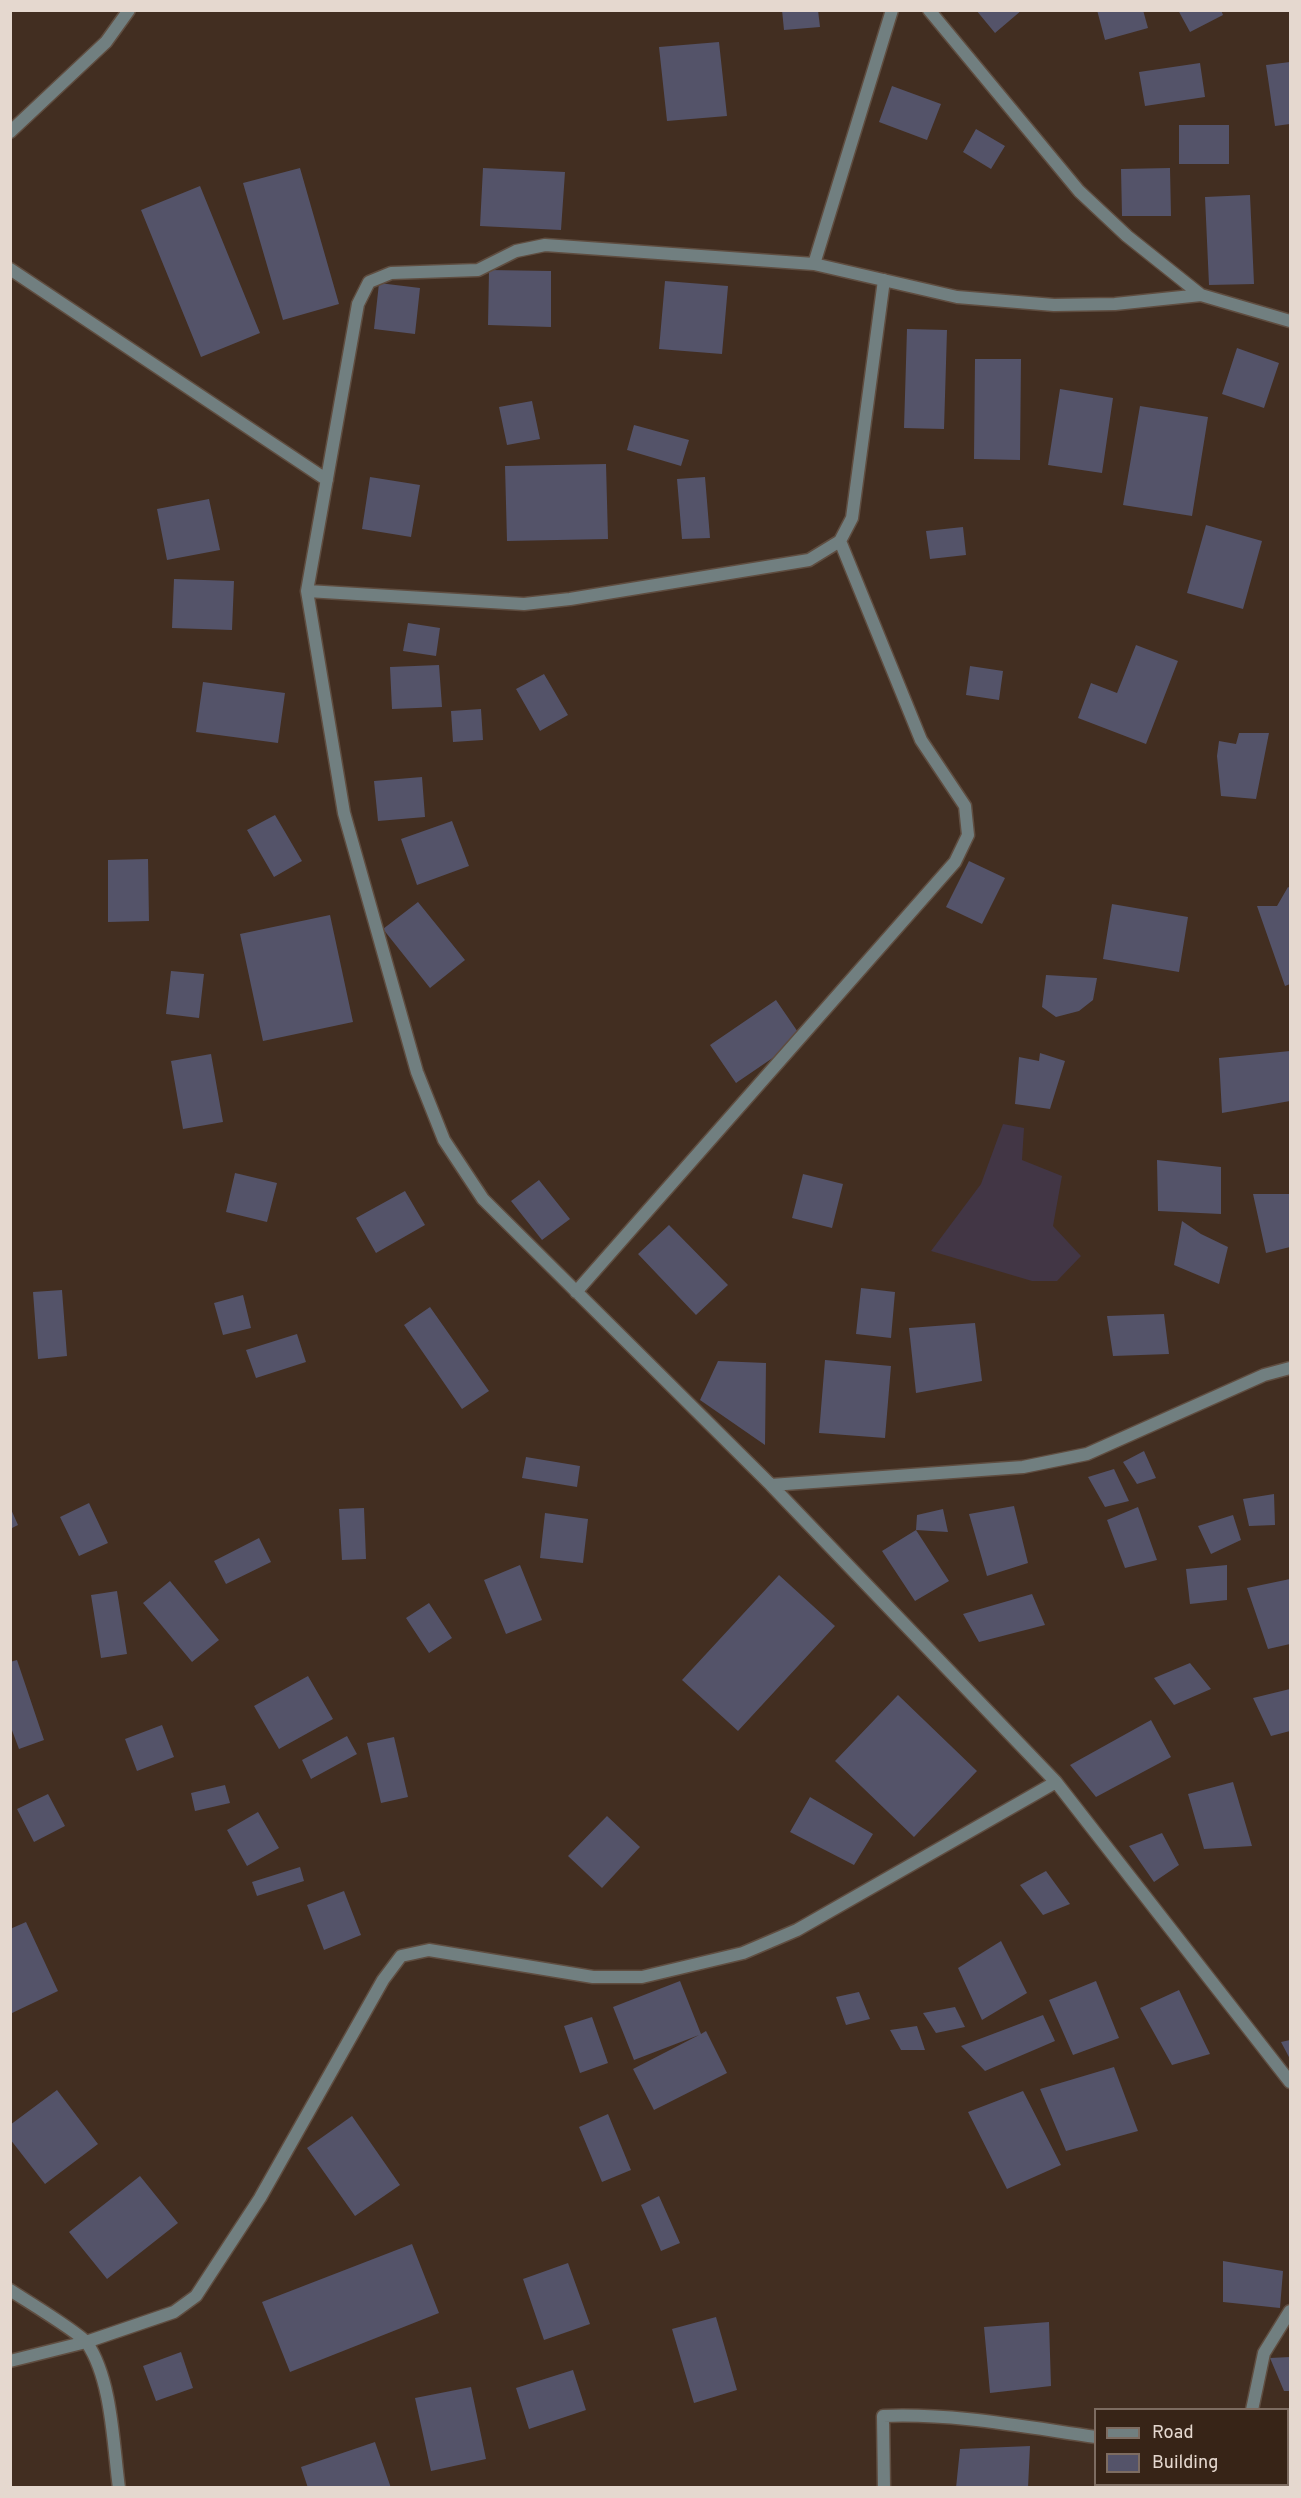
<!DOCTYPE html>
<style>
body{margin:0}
#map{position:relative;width:1301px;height:2498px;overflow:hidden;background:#422e21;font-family:Overpass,sans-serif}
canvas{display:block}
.frame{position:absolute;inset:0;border:12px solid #e5d8cf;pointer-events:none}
.legend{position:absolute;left:1094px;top:2408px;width:195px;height:78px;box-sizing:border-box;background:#372417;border:2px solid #7d6c61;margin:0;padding:8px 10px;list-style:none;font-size:18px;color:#e5d8cf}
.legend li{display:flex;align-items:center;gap:12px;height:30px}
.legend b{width:30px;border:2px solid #7d6c61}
</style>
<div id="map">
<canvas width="1301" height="2498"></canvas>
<div class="frame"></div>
<ul class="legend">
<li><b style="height:8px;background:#717f80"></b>Road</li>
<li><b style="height:16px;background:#545369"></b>Building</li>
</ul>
</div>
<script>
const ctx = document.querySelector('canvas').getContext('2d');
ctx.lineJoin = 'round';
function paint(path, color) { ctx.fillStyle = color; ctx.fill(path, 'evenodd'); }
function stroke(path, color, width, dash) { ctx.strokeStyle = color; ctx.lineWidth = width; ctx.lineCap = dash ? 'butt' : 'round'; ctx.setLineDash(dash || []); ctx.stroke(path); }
const industrial = new Path2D(`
 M1003 1124 1024 1128 1022 1160 1062 1176 1053 1226 1081 1256 1057 1281H1032L931 1251 981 1184Z`);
const building = new Path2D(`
 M782 10H818L820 27 784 30Z
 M976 10H1022L995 33Z
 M1097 10H1143L1148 28 1105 40Z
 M1178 10H1221L1223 15 1190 32Z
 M719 42 727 116 667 121 659 47Z
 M1290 62V124L1275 126 1266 65Z
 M1200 63 1205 97 1145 106 1139 72Z
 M892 86 941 104 927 140 879 122Z
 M1179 125H1229V164H1179Z
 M976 129 1005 146 991 169 963 152Z
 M300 168 339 304 283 320 243 183Z
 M483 168 565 172 561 230 480 226Z
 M1170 168 1171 216H1122L1121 169Z
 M200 186 260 333 201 357 141 210Z
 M1250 195 1254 284 1209 285 1205 197Z
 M489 270 551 271V327L488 325Z
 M665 281 728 286 722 354 659 349Z
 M379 283 420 288 415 334 374 329Z
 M907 329 947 330 944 429 904 428Z
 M1237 348 1279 363 1264 408 1222 394Z
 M975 359H1021L1020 460 974 459Z
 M1060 389 1113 398 1102 473 1048 465Z
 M532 401 540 439 507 445 499 407Z
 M1140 406 1208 417 1192 516 1123 505Z
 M634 425 689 440 681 466 627 450Z
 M606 464 608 539 507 541 505 466Z
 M370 477 420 485 411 537 362 529Z
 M705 477 710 538 682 539 677 479Z
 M209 499 220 550 167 560 157 509Z
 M1206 525 1262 541 1243 609 1187 593Z
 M963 527 966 555 930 559 926 531Z
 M174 579 234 581 232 630 172 628Z
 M408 623 440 628 436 656 403 651Z
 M1136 645 1178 661 1146 744 1078 718 1091 683 1117 693Z
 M439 665 442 707 392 709 390 667Z
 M970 666 1003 671 999 700 966 695Z
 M544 674 568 715 540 731 516 689Z
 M203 682 285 693 278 743 196 732Z
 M481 709 483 740 453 742 451 711Z
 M1239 733H1269L1256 799 1221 796 1217 756 1219 741 1236 744Z
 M422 777 425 817 378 821 374 781Z
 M275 815 302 861 274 877 247 830Z
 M452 821 469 866 417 885 401 839Z
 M148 859 149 921 108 922V860Z
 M969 861 1005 878 982 924 946 907Z
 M1288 887 1290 888V984L1285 986 1257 906H1277Z
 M418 902 465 960 430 988 383 929Z
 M1112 904 1188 917 1179 972 1103 959Z
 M330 915 353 1022 263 1041 240 934Z
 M171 971 204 974 199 1018 166 1014Z
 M1046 975 1097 978 1093 1000 1079 1011 1056 1017 1042 1007Z
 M776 1000 802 1038 736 1083 710 1045Z
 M1290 1051V1101L1222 1113 1219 1058Z
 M1040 1053 1065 1061 1050 1109 1015 1104 1019 1057 1039 1061Z
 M211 1054 223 1122 183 1129 171 1061Z
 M1157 1160 1221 1167V1214L1158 1211Z
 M235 1173 277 1183 267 1222 226 1212Z
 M803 1174 843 1184 832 1228 792 1218Z
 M539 1180 570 1219 542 1240 511 1201Z
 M405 1191 425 1225 376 1253 356 1218Z
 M1253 1194H1290V1247L1266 1253Z
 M1182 1221 1201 1234 1228 1247 1219 1284 1174 1265Z
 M669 1225 728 1285 696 1315 638 1254Z
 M861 1288 895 1292 891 1338 856 1334Z
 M62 1290 67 1356 38 1359 33 1292Z
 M243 1295 251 1328 223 1335 214 1303Z
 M430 1307 489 1391 462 1409 404 1325Z
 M1164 1314 1169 1354 1113 1356 1107 1316Z
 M975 1323 982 1381 916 1393 909 1328Z
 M297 1334 306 1362 256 1378 246 1350Z
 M825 1360 891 1366 885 1438 819 1433Z
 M718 1361 766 1363 765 1445 700 1400Z
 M1144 1451 1156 1478 1137 1484 1123 1462Z
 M526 1457 580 1466 577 1487 522 1478Z
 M1114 1469 1129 1501 1105 1507 1088 1477Z
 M1274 1494 1275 1525 1249 1526 1243 1499Z
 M89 1503 108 1543 79 1556 60 1517Z
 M1014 1506 1028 1563 987 1576 969 1514Z
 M10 1507 18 1525 10 1529Z
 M1138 1507 1157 1560 1125 1568 1107 1520Z
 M364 1508 366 1559 342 1560 339 1509Z
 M943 1509 948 1532 916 1530 917 1515Z
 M545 1513 588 1519 583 1563 540 1558Z
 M1233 1515 1241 1540 1211 1554 1198 1526Z
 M916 1530 949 1581 915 1601 882 1551Z
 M259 1538 271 1562 226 1584 214 1561Z
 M520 1565 542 1620 506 1634 484 1580Z
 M1227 1565V1600L1190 1604 1186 1569Z
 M779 1575 835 1626 738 1731 682 1680Z
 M1290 1579V1644L1268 1649 1247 1588Z
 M170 1581 219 1640 192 1662 143 1603Z
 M117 1591 127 1654 101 1658 91 1595Z
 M1032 1594 1045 1625 979 1642 963 1614Z
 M429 1603 452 1638 429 1653 406 1618Z
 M17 1660 44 1740 19 1749 10 1725V1662Z
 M1190 1663 1211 1689 1174 1705 1154 1678Z
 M308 1676 333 1719 279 1749 254 1706Z
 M1290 1689V1731L1271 1736 1253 1698Z
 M898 1695 977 1771 914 1837 835 1761Z
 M1151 1720 1171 1757 1096 1797 1070 1765Z
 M162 1725 174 1757 137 1771 125 1739Z
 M347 1736 357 1754 311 1779 302 1760Z
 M394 1737 408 1797 381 1803 367 1743Z
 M1233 1782 1252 1846 1204 1849 1188 1794Z
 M225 1785 230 1803 195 1811 191 1793Z
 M48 1794 65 1826 34 1842 17 1809Z
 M810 1797 873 1834 854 1865 790 1832Z
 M258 1812 279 1848 247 1866 227 1830Z
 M607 1816 640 1847 602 1888 568 1856Z
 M1162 1833 1179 1865 1154 1882 1129 1846Z
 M300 1867 304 1881 257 1896 252 1882Z
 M1046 1871 1070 1904 1043 1915 1020 1885Z
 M344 1891 361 1935 324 1950 307 1905Z
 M26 1922 58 1991 10 2014V1929Z
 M1001 1941 1027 1993 982 2020 958 1968Z
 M680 1981 701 2034 706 2031 727 2073 654 2110 633 2069 699 2035 634 2060 613 2007Z
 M1096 1981 1119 2038 1073 2055 1049 2000Z
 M1179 1990 1210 2054 1172 2065 1140 2008Z
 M859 1992 870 2019 846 2025 836 1997Z
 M955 2007 965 2027 936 2033 923 2013Z
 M1043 2015 1055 2041 985 2071 961 2046Z
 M592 2017 608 2063 580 2073 564 2026Z
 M917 2026 925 2050H901L890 2030Z
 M1290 2040V2059L1281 2042Z
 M1114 2067 1138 2131 1066 2151 1040 2089Z
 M57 2090 98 2144 45 2184 10 2139V2125Z
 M1023 2091 1061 2165 1007 2189 968 2112Z
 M608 2114 631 2170 602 2182 579 2127Z
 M352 2116 400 2185 355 2216 307 2148Z
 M140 2176 178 2223 107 2279 69 2232Z
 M659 2196 680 2243 661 2251 641 2205Z
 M412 2244 439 2313 290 2372 262 2302Z
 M1223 2261 1283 2271 1280 2308 1223 2302Z
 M568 2263 590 2324 544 2340 523 2279Z
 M716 2317 737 2390 694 2403 672 2329Z
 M1049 2322 1051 2386 990 2393 984 2327Z
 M181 2352 193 2388 156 2401 143 2366Z
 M1290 2357V2391H1284L1270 2358Z
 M573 2370 586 2410 529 2429 516 2388Z
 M471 2387 486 2459 431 2471 415 2398Z
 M375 2442 391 2488H308L301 2467Z
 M1030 2446 1028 2488H956L960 2449Z`);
const street = new Path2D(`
 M929 10 1079 191 1127 236 1201 295 1290 321
 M10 132 106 42 129 10
 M814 264 892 10
 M10 269 327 480
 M1201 295 1115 304 1054 305 957 297 814 264 545 245 516 251 478 270 391 273 369 282 358 304 307 591 344 813 417 1072 444 1140 483 1199 771 1485 1056 1782 1290 2082
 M307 591 524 604 570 599 809 560 840 541 852 518 884 280
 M576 1292 955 862 968 835 965 806 921 740 840 541
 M771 1485 1023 1467 1087 1454 1264 1375 1290 1368
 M10 2290C25 2300 80 2333 87 2343 112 2380 113 2444 119 2488
 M10 2361 86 2342 174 2312 196 2296 260 2198 383 1980 401 1956 429 1950 593 1977H642L743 1953 797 1930 1056 1782
 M1252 2410 1264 2353 1290 2311
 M884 2488 883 2416C954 2413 1025 2427 1096 2437
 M1200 2488V2484`);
paint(industrial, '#423645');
paint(building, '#545369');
stroke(street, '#5f4d40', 15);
stroke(street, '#717f80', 12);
</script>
